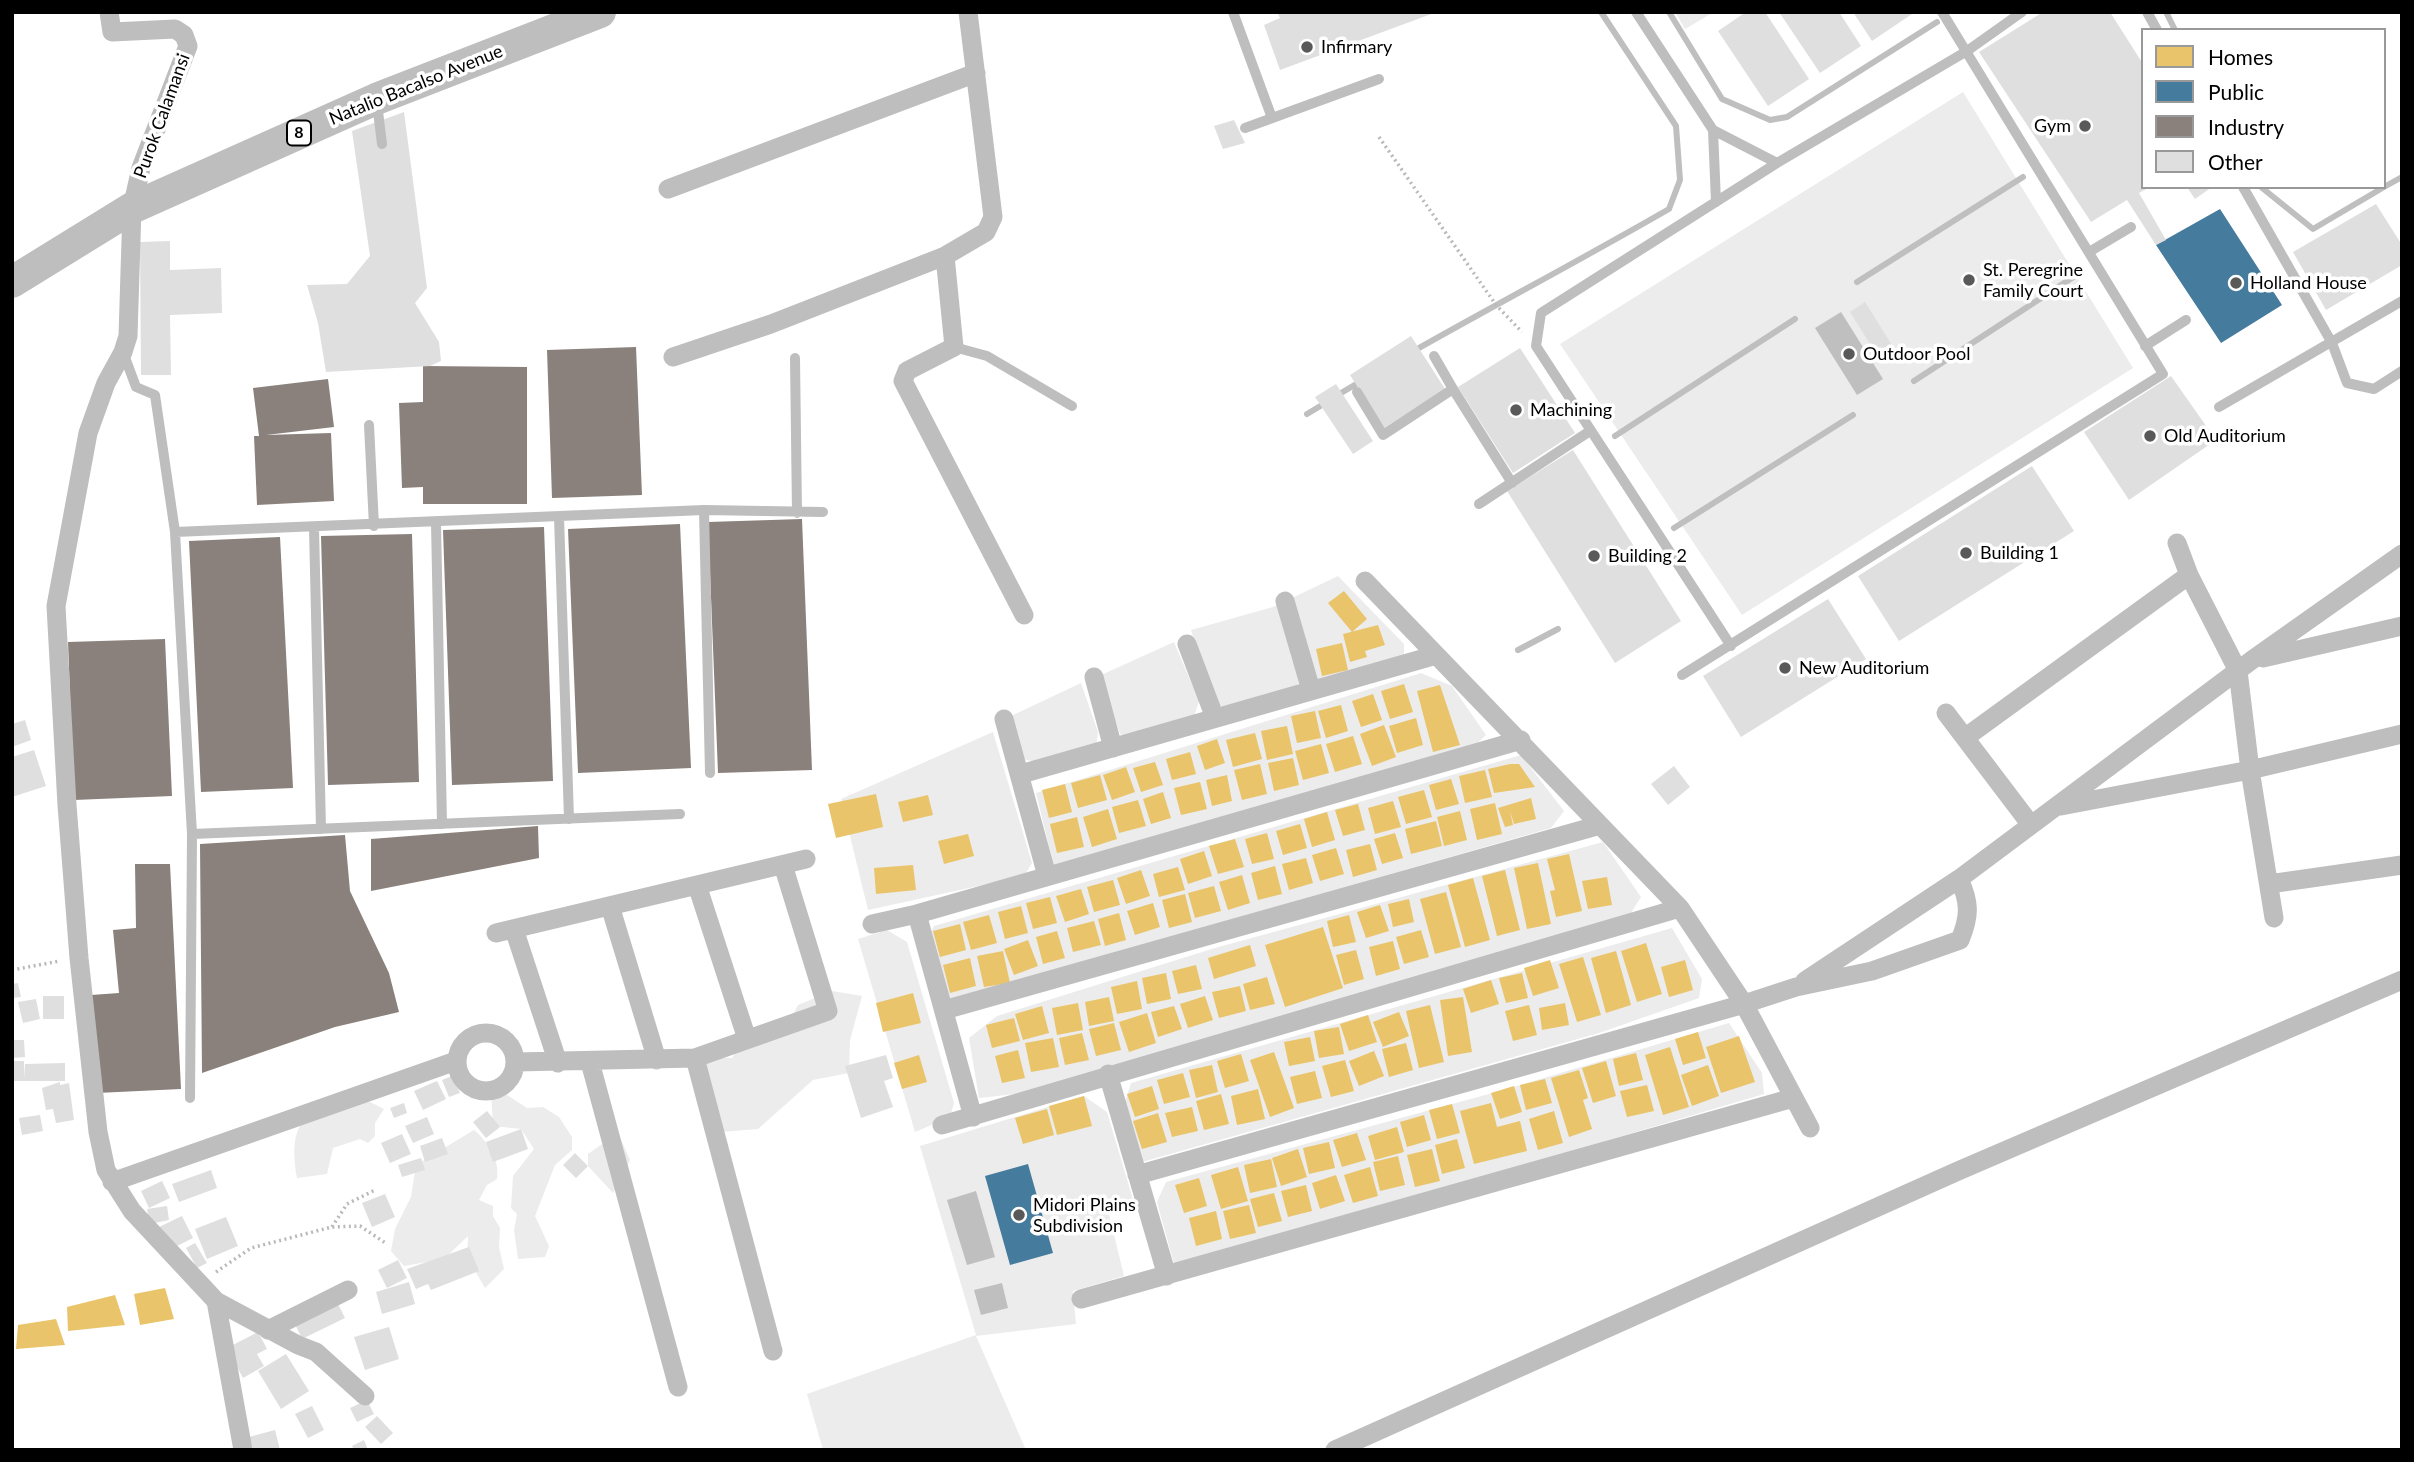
<!DOCTYPE html>
<style>
body{margin:0}
#map{position:relative;width:2414px;height:1462px;overflow:hidden;background:#fff;font-family:Lato,sans-serif}
canvas{display:block}
.frame{position:absolute;inset:0;border:14px solid #000;pointer-events:none}
.legend{position:absolute;left:2141px;top:28px;width:245px;height:161px;box-sizing:border-box;background:#fff;border:2px solid #999;margin:0;padding:9px 12px;list-style:none;font-size:21px;color:#000}
.legend li{display:flex;align-items:center;gap:14px;height:35px}
.legend b{width:35px;border:2px solid #999}
</style>
<div id="map">
<canvas width="2414" height="1462"></canvas>
<div class="frame"></div>
<ul class="legend">
<li><b style="height:19px;background:#e9c46a"></b>Homes</li>
<li><b style="height:19px;background:#457b9d"></b>Public</li>
<li><b style="height:19px;background:#8a817c"></b>Industry</li>
<li><b style="height:19px;background:#dfdfdf"></b>Other</li>
</ul>
</div>
<script>
const ctx = document.querySelector('canvas').getContext('2d');
ctx.lineJoin = 'round';
function paint(path, color) { ctx.fillStyle = color; ctx.fill(path, 'evenodd'); }
function stroke(path, color, width, dash) { ctx.strokeStyle = color; ctx.lineWidth = width; ctx.lineCap = dash ? 'butt' : 'round'; ctx.setLineDash(dash || []); ctx.stroke(path); }
function label(font, color, halo, rows, align = 'center') {
  ctx.font = font + ' Lato,sans-serif'; ctx.lineWidth = 7; ctx.setLineDash([]); ctx.textBaseline = 'middle'; ctx.strokeStyle = halo; ctx.fillStyle = color; for (const [text, x, y, turn = 0] of rows) {
    ctx.save(); ctx.translate(x, y); ctx.rotate((+turn || 0) * Math.PI / 180); ctx.textAlign = isNaN(turn) ? turn : align; if (halo) ctx.strokeText(text, 0, 0); ctx.fillText(text, 0, 0); ctx.restore();
  }
}
const green = new Path2D(`
 M1675 12H1714L1685 29Z
 M1963 92 2133 368 1742 615 1560 344Z
 M1338 576 1404 644V664L1318 684 1304 650 1290 654 1300 681 1295 690 1226 710 1213 699 1191 630 1273 607Z
 M1174 642 1199 701 1193 720 1132 739 1120 734 1099 676Z
 M1421 673 1452 686 1486 735 1471 749 1054 867 1036 793Z
 M1081 683 1098 732 1096 748 1044 765 1021 758 1011 716Z
 M993 732 1032 863 1024 876 868 910 841 799Z
 M1521 755 1564 811 1551 828 947 1001 929 936 934 926Z
 M1603 842 1641 897 1631 913 1033 1092 979 1098 969 1038 997 1016 1215 948Z
 M1672 928 1702 979 1699 998 1599 1033 1142 1162 1124 1105 1131 1083Z
 M887 930 907 942 954 1103 950 1117 915 1132 858 939Z
 M832 991 862 996 850 1040 849 1073 813 1080 758 1129 708 1133 704 1057 732 1058 754 1027H787L798 1005Z
 M1729 1023 1762 1073 1764 1094 1214 1257 1174 1264 1157 1202 1166 1182 1500 1091Z
 M501 1091 527 1108 543 1107 559 1117 572 1137V1150L555 1165 535 1216 549 1246 545 1257 518 1259 514 1230 517 1214 511 1208 513 1176 534 1149 521 1129 493 1126 491 1092Z
 M1084 1096 1107 1112 1134 1203 1108 1210 1124 1276 1073 1291 1076 1324 976 1336 1026 1450H823L807 1394 976 1335 920 1146Z
 M362 1098 384 1109 375 1123V1136L368 1143 360 1139 333 1148 327 1174 297 1178C287 1115 308 1110 362 1098Z
 M474 1130C488 1142 500 1159 497 1179L487 1185 479 1200 493 1206V1216L500 1228 499 1247 504 1269 485 1288 467 1257 468 1236 444 1259 404 1266 391 1251 395 1229 411 1197 416 1165Z
 M618 1133 630 1160 613 1193 588 1166V1154Z`);
const water = new Path2D(`
 M1841 312 1883 379 1857 395 1815 328Z
 M976 1191 995 1257 967 1265 947 1200Z
 M1002 1283 1008 1308 981 1315 974 1290Z`);
const homes = new Path2D(`
 M1344 591 1367 619 1352 632 1328 603Z
 M1378 625 1385 645 1365 651 1367 657 1350 662 1343 634Z
 M1342 643 1348 670 1322 676 1316 649Z
 M1404 684 1413 712 1390 719 1381 691Z
 M1440 685 1460 745 1433 752 1417 691Z
 M1373 694 1382 720 1361 727 1352 701Z
 M1341 705 1348 731 1326 738 1318 711Z
 M1315 711 1321 738 1297 743 1291 716Z
 M1416 718 1423 745 1397 753 1389 726Z
 M1384 725 1396 757 1372 766 1360 734Z
 M1287 726 1293 754 1267 760 1261 731Z
 M1255 733 1262 759 1233 767 1226 740Z
 M1353 736 1362 764 1335 772 1326 744Z
 M1217 739 1225 763 1205 770 1197 746Z
 M1321 744 1329 773 1303 780 1295 751Z
 M1190 752 1196 774 1172 780 1166 759Z
 M1293 758 1299 785 1274 791 1268 763Z
 M1155 762 1163 785 1141 792 1133 768Z
 M1260 764 1267 794 1242 800 1234 770Z
 M1510 764H1519L1535 787 1494 793 1488 769Z
 M1126 767 1135 792 1112 800 1103 775Z
 M1485 770 1492 797 1465 803 1459 776Z
 M1100 775 1107 800 1078 808 1071 783Z
 M1227 775 1232 801 1212 806 1206 780Z
 M1451 779 1459 804 1436 810 1429 785Z
 M1200 782 1207 809 1181 815 1174 788Z
 M1065 784 1072 812 1049 818 1042 790Z
 M1424 790 1432 817 1406 824 1398 797Z
 M1163 792 1171 818 1151 824 1143 799Z
 M876 794 883 827 836 838 828 804Z
 M928 795 933 815 903 822 898 802Z
 M1531 798 1536 819 1514 824 1510 811 1513 825 1505 827 1498 808Z
 M1138 800 1146 826 1119 833 1112 807Z
 M1393 801 1401 827 1375 834 1368 808Z
 M1495 803 1502 834 1477 840 1470 809Z
 M1358 804 1365 830 1343 836 1335 810Z
 M1108 809 1117 839 1092 847 1083 817Z
 M1460 811 1467 840 1444 846 1437 817Z
 M1327 812 1335 840 1312 847 1304 819Z
 M1077 817 1084 847 1057 853 1050 824Z
 M1436 821 1442 846 1411 854 1405 829Z
 M1300 824 1307 848 1283 855 1276 831Z
 M1267 833 1274 859 1252 864 1245 839Z
 M1395 833 1403 858 1382 864 1374 839Z
 M968 834 974 856 944 864 938 841Z
 M1235 839 1244 867 1218 874 1209 846Z
 M1370 844 1377 870 1353 877 1346 850Z
 M1336 848 1344 874 1320 881 1312 855Z
 M1204 851 1212 876 1188 884 1180 859Z
 M1569 854 1582 911 1556 917 1550 891 1555 890 1547 859Z
 M1306 858 1313 883 1289 890 1282 864Z
 M1538 863 1551 924 1527 929 1514 868Z
 M913 865 916 890 876 894 874 868Z
 M1275 866 1282 894 1258 900 1251 873Z
 M1178 867 1185 890 1159 897 1153 874Z
 M1141 870 1150 896 1126 904 1117 878Z
 M1505 870 1520 930 1497 936 1482 876Z
 M1242 875 1250 903 1228 910 1219 882Z
 M1607 877 1612 905 1588 909 1582 881Z
 M1473 878 1490 940 1465 947 1448 885Z
 M1113 880 1120 905 1094 912 1087 887Z
 M1214 886 1221 911 1195 918 1188 893Z
 M1081 889 1089 914 1065 922 1056 896Z
 M1446 892 1461 947 1435 954 1420 899Z
 M1185 894 1192 922 1169 928 1162 900Z
 M1050 897 1057 923 1033 929 1026 903Z
 M1409 899 1414 922 1393 927 1388 904Z
 M1153 903 1160 927 1135 935 1127 911Z
 M1380 905 1389 931 1366 938 1357 912Z
 M1021 906 1028 933 1005 939 998 912Z
 M1119 913 1126 940 1105 946 1098 919Z
 M989 915 997 943 971 950 963 922Z
 M1349 915 1356 942 1333 947 1327 921Z
 M1094 921 1101 945 1073 952 1067 928Z
 M960 924 966 950 940 957 933 931Z
 M1323 927 1343 988 1285 1007 1265 945Z
 M1421 930 1429 957 1404 964 1396 937Z
 M1057 931 1065 958 1043 964 1036 937Z
 M1028 940 1038 966 1014 975 1004 949Z
 M1393 941 1400 969 1376 976 1369 947Z
 M1646 943 1662 994 1637 1002 1621 951Z
 M1250 945 1256 966 1214 979 1208 958Z
 M1356 950 1364 979 1344 985 1336 955Z
 M1003 951 1010 983 984 987 977 956Z
 M1616 951 1631 1005 1606 1013 1591 958Z
 M1583 957 1601 1015 1577 1022 1559 964Z
 M970 958 976 986 950 993 943 965Z
 M1550 960 1559 988 1533 996 1524 968Z
 M1685 960 1693 990 1669 997 1661 967Z
 M1196 965 1202 989 1178 994 1172 971Z
 M1166 973 1171 999 1147 1004 1142 978Z
 M1522 973 1528 998 1506 1003 1499 978Z
 M1267 977 1275 1004 1250 1010 1243 984Z
 M1491 980 1499 1004 1471 1013 1463 989Z
 M1137 981 1142 1009 1117 1014 1111 987Z
 M1240 986 1246 1011 1219 1018 1212 992Z
 M913 993 921 1023 883 1032 876 1003Z
 M1205 996 1213 1020 1188 1028 1180 1004Z
 M1109 997 1114 1021 1089 1026 1085 1002Z
 M1463 997 1472 1052 1448 1056 1440 1000Z
 M1078 1003 1083 1030 1057 1035 1052 1008Z
 M1565 1003 1569 1025 1542 1030 1539 1008Z
 M1430 1005 1444 1062 1419 1068 1406 1011Z
 M1529 1005 1537 1035 1513 1041 1505 1011Z
 M1042 1006 1049 1033 1023 1040 1015 1014Z
 M1174 1006 1182 1029 1158 1037 1151 1012Z
 M1399 1012 1409 1036 1383 1047 1373 1022Z
 M1147 1013 1156 1043 1129 1052 1119 1022Z
 M1368 1015 1377 1042 1349 1051 1340 1024Z
 M1014 1018 1020 1041 992 1048 986 1025Z
 M1114 1023 1121 1050 1096 1056 1089 1029Z
 M1339 1027 1344 1054 1319 1058 1314 1031Z
 M1698 1032 1706 1058 1683 1065 1675 1039Z
 M1082 1033 1089 1060 1065 1065 1059 1038Z
 M1739 1036 1755 1082 1721 1093 1706 1047Z
 M1310 1037 1315 1061 1289 1066 1284 1042Z
 M1053 1038 1059 1067 1031 1072 1025 1043Z
 M1406 1043 1413 1070 1389 1077 1382 1049Z
 M1670 1047 1689 1107 1663 1115 1645 1055Z
 M1018 1050 1025 1078 1002 1083 995 1056Z
 M1374 1051 1384 1076 1359 1086 1349 1061Z
 M1274 1052 1294 1108 1270 1117 1250 1060Z
 M1636 1053 1643 1080 1619 1086 1613 1059Z
 M1241 1054 1249 1081 1225 1088 1217 1061Z
 M919 1055 927 1082 902 1089 894 1063Z
 M1345 1060 1354 1091 1331 1097 1322 1066Z
 M1606 1061 1616 1096 1593 1103 1582 1068Z
 M1212 1065 1218 1092 1196 1098 1189 1070Z
 M1708 1065 1719 1096 1692 1106 1681 1075Z
 M1579 1070 1588 1098 1583 1100 1592 1129 1569 1137 1551 1078Z
 M1315 1071 1322 1098 1297 1104 1290 1077Z
 M1183 1073 1190 1097 1164 1104 1157 1080Z
 M1545 1079 1552 1103 1526 1110 1520 1085Z
 M1647 1085 1654 1111 1627 1117 1620 1091Z
 M1152 1086 1159 1109 1135 1117 1127 1094Z
 M1514 1086 1522 1112 1500 1119 1491 1093Z
 M1258 1089 1265 1119 1237 1125 1231 1096Z
 M1221 1094 1229 1124 1204 1130 1196 1101Z
 M1084 1096 1092 1126 1057 1135 1049 1106Z
 M1491 1103 1497 1127 1520 1121 1527 1151 1474 1164 1460 1111Z
 M1452 1104 1460 1133 1437 1139 1429 1110Z
 M1192 1107 1198 1131 1172 1137 1165 1113Z
 M1047 1109 1054 1135 1023 1144 1015 1118Z
 M1554 1111 1563 1143 1538 1150 1529 1119Z
 M1158 1113 1167 1142 1142 1149 1133 1121Z
 M1424 1115 1431 1140 1407 1147 1400 1122Z
 M1397 1127 1404 1152 1375 1160 1368 1136Z
 M1357 1133 1366 1160 1342 1167 1333 1140Z
 M1457 1139 1465 1168 1442 1174 1435 1145Z
 M1329 1142 1335 1168 1309 1174 1303 1148Z
 M1298 1149 1307 1177 1281 1186 1272 1158Z
 M1432 1149 1440 1181 1415 1187 1407 1155Z
 M1398 1156 1405 1185 1380 1191 1373 1162Z
 M1271 1159 1277 1187 1250 1193 1244 1165Z
 M1238 1167 1248 1201 1221 1209 1211 1175Z
 M1370 1167 1378 1196 1353 1203 1344 1175Z
 M1336 1175 1345 1201 1320 1209 1312 1183Z
 M1199 1178 1207 1206 1184 1213 1175 1185Z
 M1306 1185 1312 1211 1288 1217 1281 1191Z
 M1274 1193 1282 1221 1258 1227 1250 1199Z
 M1249 1205 1256 1233 1230 1239 1223 1211Z
 M1216 1211 1222 1239 1196 1246 1189 1218Z
 M165 1288 174 1319 140 1325 134 1294Z
 M115 1295 125 1325 68 1331 67 1307Z
 M56 1319 65 1345 16 1349 18 1325Z`);
const public = new Path2D(`
 M2220 209 2282 305 2221 343 2156 245Z
 M1028 1164 1053 1253 1010 1265 985 1176Z`);
const industry = new Path2D(`
 M636 347 642 495 552 498 547 350Z
 M423 366 527 367V504H423V487L402 488 399 403 423 402Z
 M328 379 334 427 266 435 331 433 334 501 257 505 254 436H259L253 388Z
 M802 519 812 770 718 773 708 522Z
 M680 524 691 768 578 773 568 529Z
 M544 527 553 781 452 785 443 530Z
 M412 534 419 782 328 785 321 536Z
 M280 537 293 788 201 792 189 541Z
 M165 639 172 796 74 800 68 642Z
 M538 826 539 858 371 891V839Z
 M345 835 350 891 389 973 399 1012 335 1027 202 1073 200 844Z
 M135 864H170L181 1089 97 1093 91 995 119 993 113 930 136 928Z`);
const stream = new Path2D(`
 M1669 12 1722 99 1770 120 1787 117 1937 22
 M2166 12 2175 30
 M2261 187 2313 229 2384 187
 M2384 187 2402 177
 M1857 282 2023 177
 M1412 352C1497 304 1584 258 1669 209L1680 180 1676 126 1601 12
 M1914 381 2081 272
 M1336 396 1363 380
 M1307 414 1327 402
 M1615 436 1795 319
 M1674 528 1853 415
 M1518 650 1558 629`);
const building = new Path2D(`
 M1277 12H1434V13L1280 70 1264 25 1280 18Z
 M1746 12H1765L1809 79 1768 106 1718 31Z
 M1779 12H1839L1861 46 1820 73Z
 M1853 12H1915L1872 41Z
 M2043 12H2110L2143 64V187H2150L2139 193 2166 240 2156 245 2127 200 2091 222 1979 52Z
 M404 112 427 288 415 303 439 342 441 361 430 366 326 372 318 323 307 285 347 284 370 256 352 131Z
 M1234 120 1245 143 1223 149 1214 126Z
 M2187 187H2212L2195 199Z
 M2376 204 2402 245V265L2326 310 2293 252Z
 M170 241V270L221 268 222 313 170 315 171 375H141L140 242Z
 M1865 302 1895 350 1880 360 1850 312Z
 M1411 336 1445 389 1384 428 1350 375Z
 M1520 348 1575 433 1513 473 1458 387Z
 M2171 376 2216 440 2129 500 2084 432Z
 M1336 384 1373 441 1353 454 1315 397Z
 M1573 450 1681 621 1615 663 1507 491Z
 M2032 466 2074 531 1899 641 1858 576Z
 M1828 599 1866 659 1741 737 1703 676Z
 M25 720 31 740 12 747V724Z
 M34 750 46 786 12 797V772L32 766 12 772V757Z
 M1674 766 1690 787 1668 805 1651 784Z
 M18 983 21 997 12 998V984Z
 M43 996H64V1019H43Z
 M36 999 40 1019 23 1023 18 1002Z
 M12 1040H24L25 1057 12 1058Z
 M886 1055 893 1078 884 1081 893 1107 861 1118 845 1066Z
 M12 1061H24V1079L25 1064 65 1063V1081H12Z
 M452 1076 460 1093 449 1097 442 1080Z
 M437 1081 446 1099 423 1110 414 1091Z
 M60 1082V1085L69 1083 74 1120 56 1123 53 1109 46 1110 42 1088Z
 M404 1103 407 1113 394 1118 390 1108Z
 M487 1111 500 1127 486 1138 473 1122Z
 M40 1115 43 1131 22 1135 19 1118Z
 M427 1117 434 1134 413 1143 405 1126Z
 M521 1129 528 1149 493 1162 486 1142Z
 M402 1134 411 1154 390 1163 381 1143Z
 M442 1138 448 1154 425 1162 420 1146Z
 M575 1153 588 1166 576 1178 563 1165Z
 M421 1158 425 1170 402 1177 398 1165Z
 M211 1170 217 1188 179 1202 172 1184Z
 M162 1181 170 1198 149 1208 141 1191Z
 M385 1194 395 1217 372 1227 362 1203Z
 M167 1206 169 1220 150 1224 147 1209Z
 M182 1216 193 1238 171 1249 159 1227Z
 M226 1217 238 1246 207 1259 195 1229Z
 M195 1243 207 1263 197 1268 186 1248Z
 M469 1247 479 1271 431 1290 428 1284 416 1289 407 1269Z
 M398 1260 407 1278 387 1288 378 1270Z
 M409 1282 415 1304 382 1314 376 1292Z
 M336 1300 345 1318 302 1339 294 1322Z
 M389 1327 399 1359 365 1370 354 1337Z
 M258 1332 267 1349 257 1354 264 1366 243 1378 227 1348Z
 M286 1354 309 1391 281 1409 258 1371Z
 M367 1400 374 1414 357 1422 350 1408Z
 M312 1406 324 1430 308 1438 295 1414Z
 M377 1416 393 1433 381 1444 365 1427Z
 M275 1430 280 1450H253L249 1437Z
 M364 1440 368 1450H354L352 1446Z`);
const path = new Path2D(`
 M1379 137 1496 305 1522 332
 M12 970 60 961
 M332 1227 347 1204 375 1190
 M216 1272 251 1248 332 1227 360 1226 387 1244`);
const service = new Path2D(`
 M1233 12 1272 118
 M1636 12 1713 130
 M2147 12 2157 30
 M377 103 382 144
 M1245 128 1379 79
 M2243 187 2332 343 2347 383 2374 389 2402 371
 M1716 202 1713 130 1777 163
 M2089 252 2131 227
 M2145 346 2186 320
 M954 347 987 356 1072 406
 M123 352 136 387 155 395 175 532 192 834 190 1098
 M1434 356 1453 389
 M795 358 797 513
 M1357 392 1383 435 1453 389 1512 483
 M2219 407 2402 301
 M369 425 374 526
 M1479 504 1590 431
 M704 510 710 773
 M559 517 569 819
 M436 523 442 824
 M314 528 321 829
 M175 532 704 510 823 512
 M1731 646 1536 346 1541 313 1777 163 1967 51 2022 12
 M1682 675 2163 374 1942 12
 M192 834 680 814`);
const minor = new Path2D(`
 M109 12 112 32 175 29 184 35 188 46 141 168 132 208 128 336 123 352 106 383 88 433 56 606 67 805 79 958 98 1132 106 1170 132 1211 216 1301 243 1450
 M668 189 976 73
 M945 256 954 347 907 371 903 381 1024 615
 M673 357 771 324 945 256 986 232 993 217 968 12
 M2177 543 2189 575 2238 671 2250 770 2274 918
 M1365 581 1680 908 1744 1004 1810 1128
 M1285 601 1311 690
 M1187 644 1215 718
 M2263 658 2402 626
 M1094 677 1113 748
 M1946 713 2031 825
 M1004 719 1047 876
 M1966 737 2189 575
 M1021 774 1436 655
 M2061 806 2250 770 2402 734
 M2269 884 2402 865
 M697 885 747 1039
 M610 906 657 1060
 M917 914 973 1117
 M872 924 917 914 1521 740
 M514 929 558 1063
 M496 933 806 859
 M1805 981 1959 879 2252 660 2402 554
 M944 1010 1600 825
 M457 1062a29 29 0 1 1 58 0a29 29 0 1 1-58 0Z
 M695 1058 773 1351
 M516 1062 695 1058 828 1011 783 865
 M590 1062 678 1387
 M1108 1074 1167 1276
 M942 1125 1680 908
 M1137 1175 1744 1004 1796 987 1872 971 1960 940C1970 916 1970 902 1959 879
 M112 1182 456 1061
 M1081 1299 1793 1098
 M216 1301 298 1345 316 1352 365 1396
 M268 1330 348 1290
 M1335 1450 1958 1171 2402 980`);
const trunk = new Path2D(`
 M12 282 132 208 376 99 600 12`);
const markers = [
 [1307,47,7,"#595959"],
 [2085,126,7,"#595959"],
 [1969,280,7,"#595959"],
 [2236,283,7,"#595959"],
 [1849,354,7,"#595959"],
 [1516,410,7,"#595959"],
 [2150,436,7,"#595959"],
 [1966,553,7,"#595959"],
 [1594,556,7,"#595959"],
 [1785,668,7,"#595959"],
 [1019,1215,7,"#595959"]
];
const shields = [
 [299,133,24]
];
const shieldNames = [
 ["8",299,133]
];
const poiNames = [
 ["Infirmary",1321,47],
 ["Gym",2071,126,"right"],
 ["St. Peregrine",1983,270],
 ["Family Court",1983,291],
 ["Holland House",2250,283],
 ["Outdoor Pool",1863,354],
 ["Machining",1530,410],
 ["Old Auditorium",2164,436],
 ["Building 1",1980,553],
 ["Building 2",1608,556],
 ["New Auditorium",1799,668],
 ["Midori Plains",1033,1205],
 ["Subdivision",1033,1226]
];
const streetNames = [
 ["Natalio Bacalso Avenue",416,85,-22],
 ["Purok Calamansi",162,116,-70]
];
paint(green, '#ececec');
paint(water, '#bfbfbf');
paint(homes, '#e9c46a');
paint(public, '#457b9d');
paint(industry, '#8a817c');
stroke(stream, '#bfbfbf', 6);
paint(building, '#dfdfdf');
stroke(path, '#b9b9b9', 3.5, [2, 3.5]);
stroke(service, '#bebebe', 10);
stroke(minor, '#bebebe', 19);
stroke(trunk, '#bebebe', 32);
for (const [x, y, r, color] of markers) { const dot = new Path2D(); dot.arc(x, y, r, 0, 2 * Math.PI); ctx.fillStyle = color; ctx.fill(dot); stroke(dot, '#fff', 2.5); }
for (const [x, y, w] of shields) { const box = new Path2D(); box.roundRect(x - w / 2, y - 12.5, w, 25, 5); ctx.fillStyle = '#fff'; ctx.fill(box); stroke(box, '#000', 2); }
label('bold 16px', '#000', null, shieldNames);
label('18px', '#000', '#fff', poiNames, 'left');
label('18px', '#000', '#fff', streetNames);
</script>
